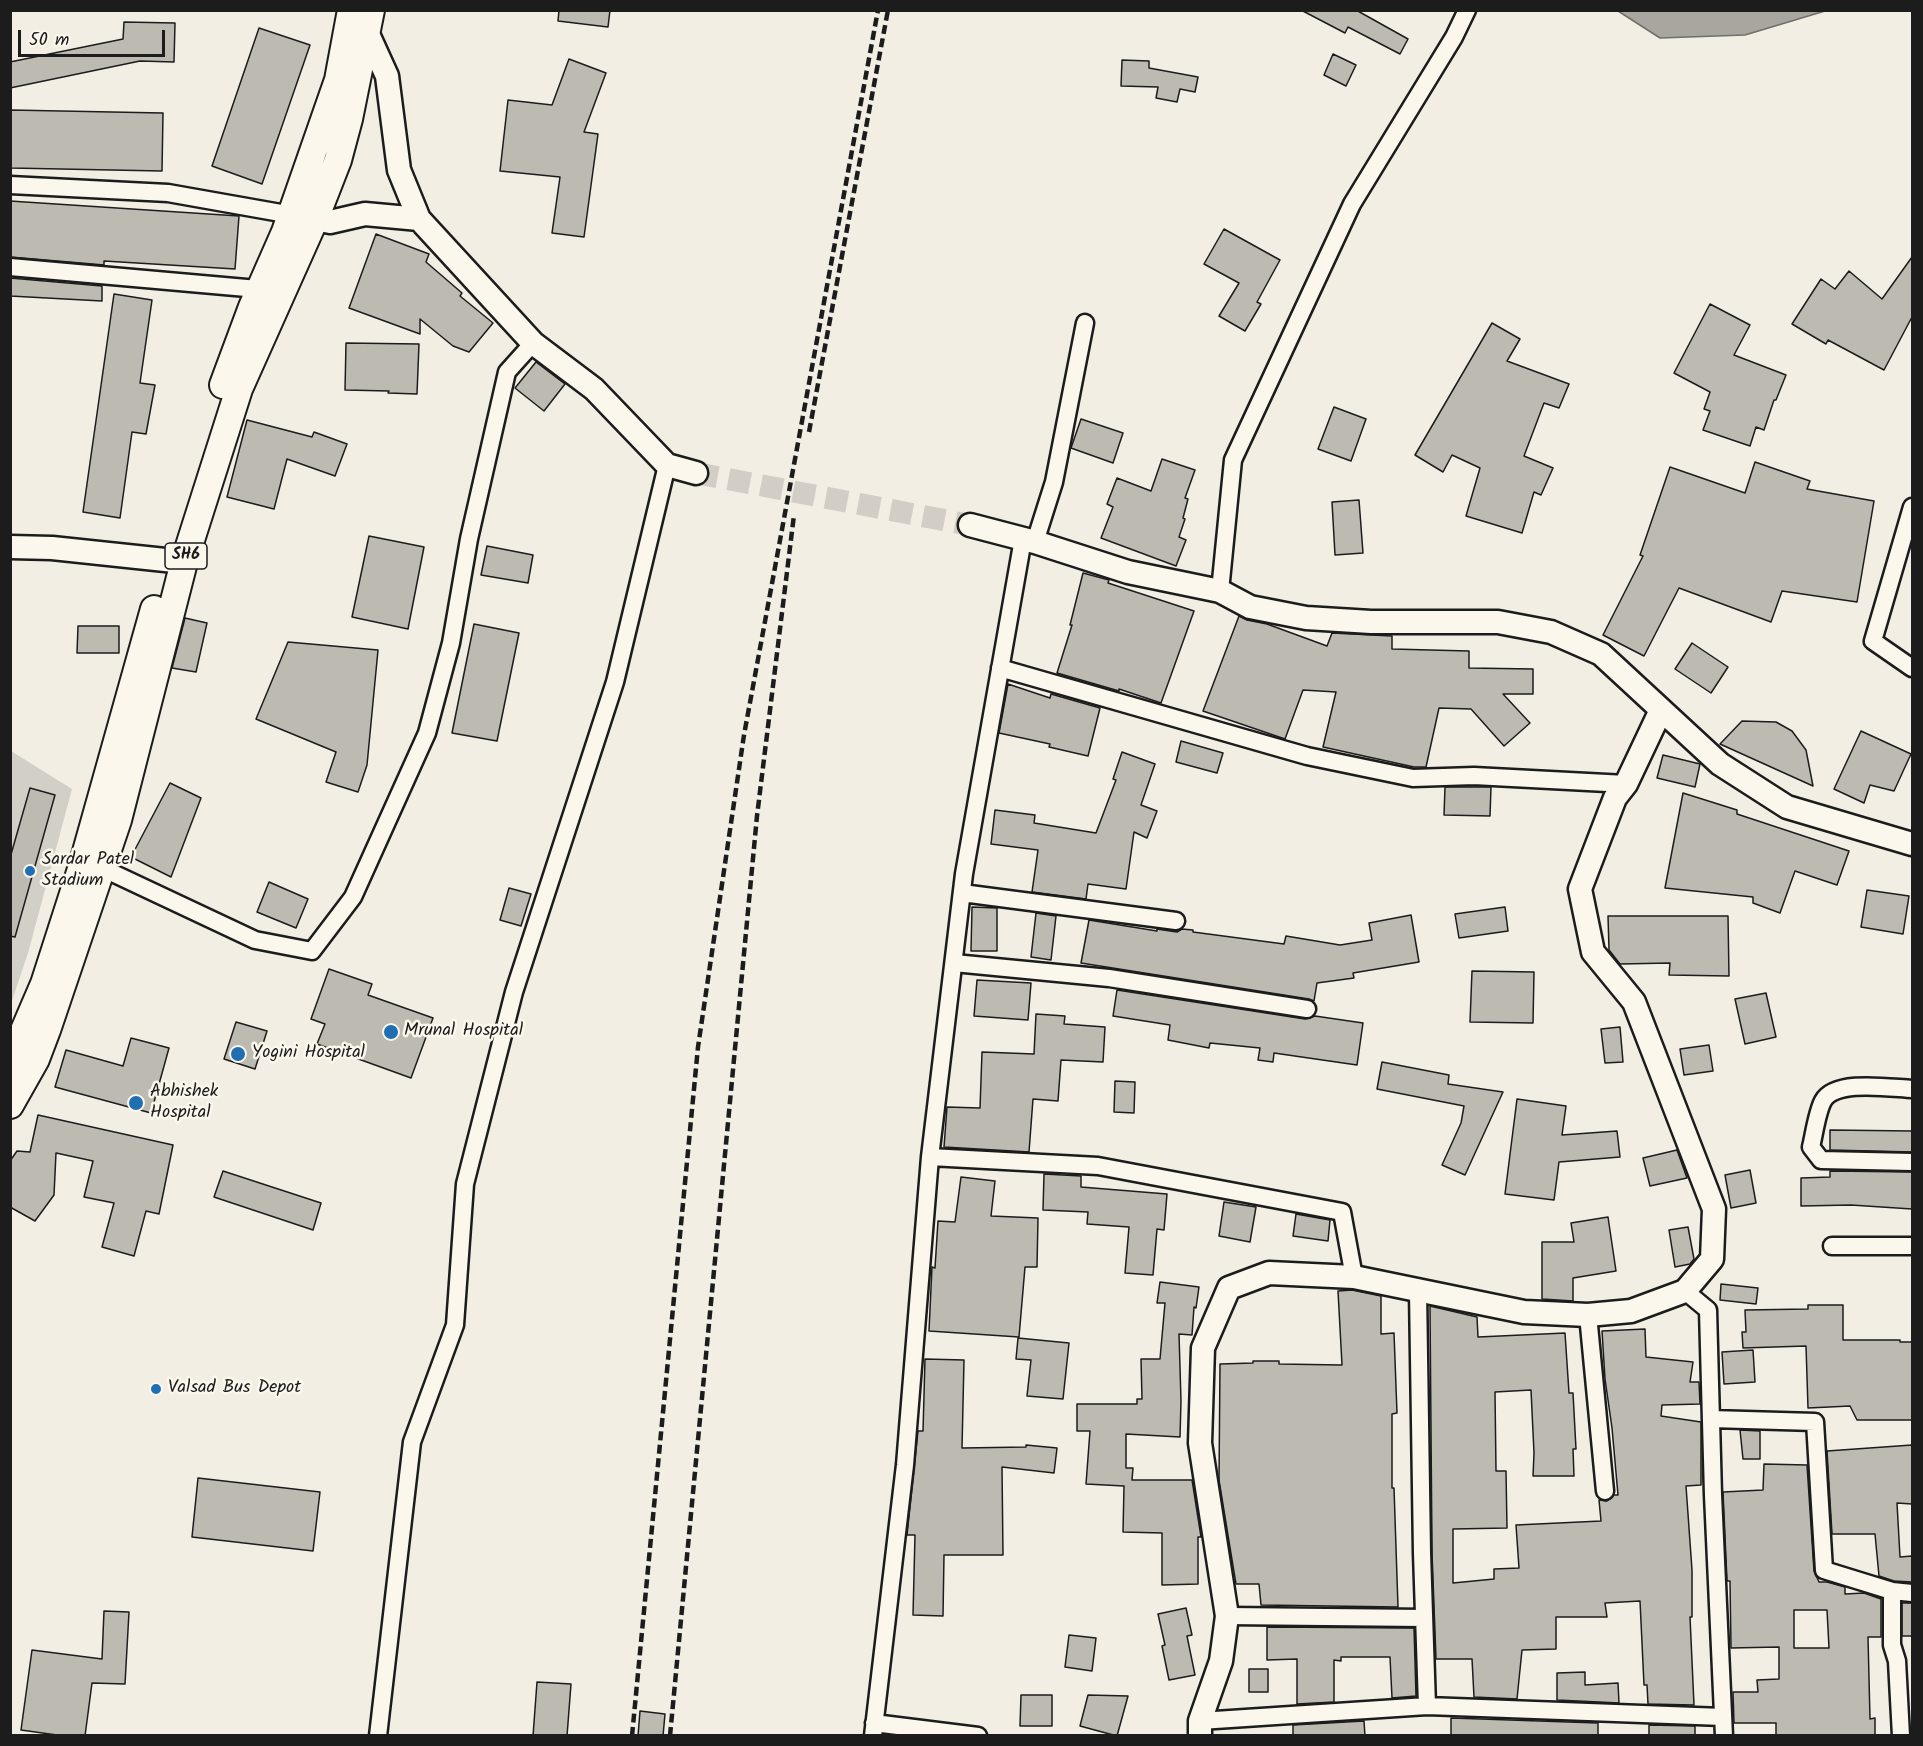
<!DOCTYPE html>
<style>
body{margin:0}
#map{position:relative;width:1923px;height:1746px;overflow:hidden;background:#f2eee4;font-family:Kalam,sans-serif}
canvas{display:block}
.frame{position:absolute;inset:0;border:12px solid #1c1c1c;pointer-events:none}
.scale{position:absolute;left:18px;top:30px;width:147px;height:27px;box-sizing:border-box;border:3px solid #1c1c1c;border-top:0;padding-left:8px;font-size:18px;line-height:21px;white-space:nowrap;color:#1c1c1c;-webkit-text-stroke:4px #fbf7ec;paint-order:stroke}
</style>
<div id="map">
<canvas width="1923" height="1746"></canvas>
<div class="frame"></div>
<div class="scale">50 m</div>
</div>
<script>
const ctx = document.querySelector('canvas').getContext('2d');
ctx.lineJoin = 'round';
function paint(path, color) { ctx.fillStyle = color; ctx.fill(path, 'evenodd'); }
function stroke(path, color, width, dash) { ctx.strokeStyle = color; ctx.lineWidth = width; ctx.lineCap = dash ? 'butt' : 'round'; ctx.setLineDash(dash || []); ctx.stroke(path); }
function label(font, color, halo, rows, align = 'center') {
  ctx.font = font + ' Kalam,sans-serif'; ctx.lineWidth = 5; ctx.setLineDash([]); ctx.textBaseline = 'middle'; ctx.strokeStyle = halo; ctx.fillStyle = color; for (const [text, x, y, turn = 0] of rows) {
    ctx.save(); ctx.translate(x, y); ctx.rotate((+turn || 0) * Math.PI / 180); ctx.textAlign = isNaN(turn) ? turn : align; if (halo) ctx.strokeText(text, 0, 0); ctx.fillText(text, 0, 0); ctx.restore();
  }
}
const green = new Path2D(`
 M11 751 72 789 28 953 11 1004Z`);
const water = new Path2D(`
 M1618 11H1825L1745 35 1660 38Z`);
const building = new Path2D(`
 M559 10H610L608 27 558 21Z
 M1301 10H1356L1408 39 1400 54 1348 27 1345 33Z
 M124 22 175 23 174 62 140 61 10 88V62L123 39Z
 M259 28 310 45 262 184 212 166Z
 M1333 54 1356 65 1346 86 1324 75Z
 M569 59 606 73 584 132 598 134 584 237 552 233 560 177 500 171 508 100 552 105Z
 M1122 60 1149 61V68L1198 77 1195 92 1180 89 1177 102 1156 98 1158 87 1121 86Z
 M10 110 163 113 162 171 10 168Z
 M10 201 239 216 235 269 104 261V265L10 257Z
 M1224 229 1280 260 1257 302 1261 304 1245 331 1219 316 1239 283 1204 264Z
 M376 234 429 254 426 262 462 293 460 296 493 323 469 352 453 346 420 319V334L349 308Z
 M1912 257V317L1884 370 1828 340 1826 344 1792 324 1821 279 1835 289 1849 271 1882 299Z
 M10 278 102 286V301L10 296Z
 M114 294 152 300 140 383 155 385 146 434 132 432 120 518 83 512Z
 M1710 304 1750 325 1734 355 1786 375 1776 400H1774L1764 430 1756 427 1750 446 1703 430 1710 411 1704 409 1710 392 1674 373Z
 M1492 323 1520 339 1507 361 1569 384 1559 408 1544 403 1524 456 1553 468 1541 495 1534 492 1522 533 1466 516 1480 468 1452 455 1443 472 1415 455Z
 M346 343 419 344 417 394 388 393 389 391 345 390Z
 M536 362 565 384 544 411 515 388Z
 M1334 407 1366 419 1351 461 1318 449Z
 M1081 419 1123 433 1113 463 1071 448Z
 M247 420 312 437 314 432 347 444 335 476 287 459 274 509 227 497Z
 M1162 459 1195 470 1185 498 1188 499 1183 518 1185 519 1179 537 1186 540 1176 566 1101 538 1113 507 1107 504 1117 478 1151 491Z
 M1755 462 1810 481 1807 489 1874 501 1857 602 1782 591 1771 622 1679 588 1644 656 1603 635 1643 556 1640 555 1670 467 1745 493Z
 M1359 500 1363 553 1335 555 1332 502Z
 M369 536 424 547 408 629 352 617Z
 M487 546 533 555 528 583 481 575Z
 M1083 573 1109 580 1108 583 1194 611 1161 703 1119 689V691L1057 673 1072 625H1070Z
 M1239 616 1247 620 1267 624 1327 646 1332 633 1392 636V649L1469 651V668L1533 669V694H1503L1530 723 1504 746 1471 709 1439 708 1426 767H1414L1323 747 1336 692 1303 690 1285 739 1203 711Z
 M185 618 207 623 196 672 172 668Z
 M474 624 519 633 497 741 452 733Z
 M78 626H119V653H77Z
 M288 642 378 650 367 765 358 792 326 782 336 752 256 719Z
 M1692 643 1728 667 1711 693 1675 669Z
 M1008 684 1050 698 1051 694 1100 708 1088 756 1049 747 1050 744 999 733Z
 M1742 721 1776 722 1792 731 1806 750 1813 786 1720 744Z
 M1861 731 1911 754 1894 791 1870 785 1864 803 1834 789Z
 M1181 741 1223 753 1217 773 1176 762Z
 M1122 752 1155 764 1141 805 1157 811 1147 838 1134 832 1126 889 1088 884 1086 899 1032 892 1038 850 991 844 995 810 1035 815 1034 823 1096 833 1116 780 1113 779Z
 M1663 755 1700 764 1695 787 1657 778Z
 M170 783 201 798 171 877 131 857Z
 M1445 787H1491L1490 816 1444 815Z
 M30 788 55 795 15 937 10 936V858Z
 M1683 793 1737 810V814L1849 851 1837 885 1795 871 1780 913 1753 903V897L1665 888Z
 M269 882 308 899 296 928 257 912Z
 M509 888 531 894 521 926 500 920Z
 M1867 890 1909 896 1903 934 1861 927Z
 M972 907 997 908V951H971Z
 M1505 907 1508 931 1459 938 1455 914Z
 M1036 913 1056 916 1051 960 1031 957Z
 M1411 915 1419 962 1353 973 1354 978 1317 983 1314 1001 1309 999 1081 963 1089 920 1157 931V929L1177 932 1182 929 1193 930V932L1284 944 1286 936 1340 945 1372 940 1369 923Z
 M1608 916H1728L1729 976 1669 975 1670 963 1620 964 1609 950Z
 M329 969 372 984 368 995 433 1018 411 1078 317 1044 325 1024 311 1019Z
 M1472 971 1534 972 1533 1023 1470 1022Z
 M977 980 1031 983 1028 1020 974 1016Z
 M1117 990 1305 1019 1315 1016 1363 1023 1357 1065 1274 1053 1273 1062 1258 1060 1260 1048 1210 1043 1209 1048 1168 1040 1170 1025 1113 1016Z
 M1766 993 1776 1037 1745 1044 1735 999Z
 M1036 1014 1065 1016 1064 1024 1105 1027 1103 1062 1061 1060 1058 1101 1033 1099 1029 1152 944 1147 947 1107 980 1108 982 1052 1034 1054Z
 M236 1022 267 1031 255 1069 224 1059Z
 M1620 1027 1623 1062 1605 1063 1601 1029Z
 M131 1038 169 1048 151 1113 55 1087 66 1050 123 1066Z
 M1709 1045 1713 1071 1684 1075 1680 1049Z
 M1382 1062 1449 1075 1448 1084 1503 1092 1465 1175 1442 1165 1461 1123 1464 1106 1377 1089Z
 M1115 1081 1135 1082 1134 1113 1114 1112Z
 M1517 1099 1566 1106 1562 1135 1617 1131 1620 1157 1559 1162 1554 1200 1505 1194Z
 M38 1115 173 1145 159 1214 146 1211 134 1256 102 1247 114 1203 84 1197 93 1161 56 1153 54 1195 35 1221 10 1207V1161L17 1151 30 1152Z
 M1830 1130 1912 1131V1152L1830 1150Z
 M1677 1150 1687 1178 1650 1186 1643 1158Z
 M1750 1170 1756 1203 1731 1208 1725 1175Z
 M223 1171 321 1203 313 1230 214 1197Z
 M1830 1171 1912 1172V1209L1851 1205 1801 1206V1178L1830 1177Z
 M1044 1174 1081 1176V1187L1167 1194 1164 1230 1157 1229 1153 1275 1125 1273 1129 1227 1087 1224 1088 1212 1043 1210Z
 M961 1177 995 1181 991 1216 1038 1218 1037 1267H1025L1019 1337 929 1331 932 1267 935 1268 938 1221 955 1222Z
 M1224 1202 1256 1207 1250 1242 1219 1236Z
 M1296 1214 1330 1220 1328 1241 1293 1236Z
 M1608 1217 1616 1271 1573 1278V1301L1542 1299V1242H1574L1571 1223Z
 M1688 1227 1694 1259 1690 1264 1675 1267 1669 1230Z
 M1160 1282 1199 1287 1196 1308 1194 1307 1192 1335 1179 1334 1181 1401 1180 1437 1126 1434V1468H1133L1132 1480H1192L1201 1537H1198V1584L1162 1585V1533L1123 1532 1124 1486 1086 1484 1090 1431H1077V1404H1137V1399H1142L1141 1359H1160L1165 1303H1157Z
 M1721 1284 1758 1288 1756 1304 1720 1300Z
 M1352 1290 1381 1296V1334L1394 1333 1397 1413 1392 1414V1488H1394L1398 1607 1261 1605 1259 1584H1236L1219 1480 1220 1364 1253 1363V1361H1279V1364L1342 1365 1338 1291Z
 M1808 1305H1843V1340H1900V1342H1912V1420H1857L1850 1406 1808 1408 1806 1346 1743 1348 1742 1332H1746L1745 1310 1808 1309Z
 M1430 1306 1477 1317 1478 1337 1565 1333 1569 1393H1573L1576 1449H1573L1574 1476H1533L1534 1453 1531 1390 1495 1392 1496 1471H1506L1507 1528 1453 1529V1583L1494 1579V1569L1519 1568 1516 1525 1601 1521 1599 1500 1607 1501 1614 1495H1618L1612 1428 1605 1379 1602 1331 1645 1329 1646 1357 1693 1362 1690 1382H1699L1700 1404 1662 1405 1661 1416 1701 1422V1485L1686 1486 1692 1570V1617H1690L1694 1705 1648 1704 1647 1685H1644L1640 1601 1605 1603 1607 1617H1556V1649L1522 1650 1517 1699 1474 1697 1472 1659H1436L1432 1553Z
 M1018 1338 1069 1343 1063 1399 1027 1396 1031 1360 1016 1359Z
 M1753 1350 1755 1382 1724 1384 1722 1352Z
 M925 1359 964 1360 962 1448 1026 1447V1445L1057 1448 1054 1473 1002 1467 1003 1555H944L943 1616 913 1615 915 1535H907L918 1431H923Z
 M1740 1430 1760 1431V1459H1743Z
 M1912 1445V1504L1897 1503 1900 1557 1912 1556V1582L1894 1581 1879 1576 1875 1534H1832L1827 1451Z
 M1764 1464 1807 1465 1814 1571 1819 1582H1827L1845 1587V1594L1864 1593 1881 1599V1637H1868L1870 1719 1875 1718V1736H1776V1723H1734L1733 1692H1758L1757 1680 1779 1679V1647L1731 1648 1730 1581H1727L1723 1492 1763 1490ZM1794 1610H1827L1829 1648H1794Z
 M198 1478 320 1492 313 1551 192 1537Z
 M1902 1603H1912V1636H1902Z
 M1186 1608 1192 1635 1187 1636 1195 1675 1169 1680 1162 1646 1165 1645 1158 1614Z
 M104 1611 129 1612 125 1684 92 1683 85 1736H64L21 1730 32 1650 102 1659Z
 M1267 1627 1414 1628 1416 1696 1392 1698 1390 1657H1341V1661L1334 1660V1702L1297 1704V1659L1267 1660Z
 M1069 1635 1096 1638 1092 1671 1065 1667Z
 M1249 1669H1268V1692H1249Z
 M1585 1672V1685L1618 1683 1619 1703 1557 1700V1673Z
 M537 1682 571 1684 567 1736H533Z
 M1021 1695H1052V1726H1020Z
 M1088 1695 1128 1696 1117 1736 1080 1726Z
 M640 1711 665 1714 663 1736H638Z
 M1451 1718 1598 1723V1736H1451Z
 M1364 1721 1365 1736H1293V1725Z
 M1649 1725 1695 1726V1736H1649Z`);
const secondaryTunnel = new Path2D(`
 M696 473 970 525`);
const street = new Path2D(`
 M10 185 168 193 292 215
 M10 267 269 290
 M1912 507 1873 641 1912 668
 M1035 542 1054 482 1085 323
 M1220 591 1233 460 1352 204 1454 37 1467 10
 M1000 668 1307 756 1413 778 1474 776 1626 784
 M102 868 255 940 312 951 353 897 427 733 451 643 469 539 507 372 533 343
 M962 893 1176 921
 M954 963 1109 978 1307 1009
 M1912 1089C1890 1088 1835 1079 1823 1101 1817 1112 1814 1135 1811 1147L1821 1160 1912 1162
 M930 1157 1098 1166 1342 1212 1354 1277
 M1832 1246H1912
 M1418 1291 1422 1553 1427 1706
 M1685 1291 1708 1310 1713 1495 1724 1736
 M1588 1315 1605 1491
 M1711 1419 1815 1422 1824 1570 1892 1591 1912 1593
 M1892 1591V1645L1897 1661 1901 1736
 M1227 1616 1424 1618
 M1200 1721 1427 1706 1723 1717
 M874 1723 978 1736
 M378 1736 412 1442 455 1325 465 1184 514 992 615 682 667 465
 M873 1736 905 1465 930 1157 964 874 1023 539`);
const secondary = new Path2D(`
 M361 28 367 32 387 76 399 170 419 219 533 343 594 389 667 465 696 473
 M299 216 330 222 365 214 419 219
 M970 525 1035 542 1128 572 1220 591 1250 607 1306 618 1371 622H1498L1551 632 1601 654 1720 764 1787 807 1912 844
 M10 547 52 548 184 562
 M1200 1736V1721L1221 1661 1227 1616 1200 1443 1203 1348 1229 1288 1269 1273 1354 1277 1524 1312 1588 1315 1631 1311 1685 1291 1712 1259 1714 1209 1634 1002 1593 952 1580 889 1615 798 1626 784 1661 710`);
const primary = new Path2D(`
 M223 385 252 307 285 232 338 80 351 10
 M10 1063 44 984 82 866 154 609
 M10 1105 36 1059 47 1030 118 820 184 562 239 389 315 219 338 160 349 119 371 10`);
const rail = new Path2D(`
 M809 432 888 10
 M632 1736 698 1047 744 735 878 10
 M670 1736 757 816 794 515`);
const markers = [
 [30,871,6,"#1f6fb2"],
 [391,1032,8,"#1f6fb2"],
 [238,1054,8,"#1f6fb2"],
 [136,1103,8,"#1f6fb2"],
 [156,1389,6,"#1f6fb2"]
];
const shields = [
 [186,556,42]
];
const shieldNames = [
 ["SH6",186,556]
];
const poiNames = [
 ["Sardar Patel",42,861],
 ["Stadium",42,882],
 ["Mrunal Hospital",404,1032],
 ["Yogini Hospital",252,1054],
 ["Abhishek",150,1093],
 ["Hospital",150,1114],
 ["Valsad Bus Depot",168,1389]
];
paint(green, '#d2cfc6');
paint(water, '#a9a6a0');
stroke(water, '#716f6b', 1.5);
paint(building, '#bdbab1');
stroke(building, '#1c1c1c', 1.5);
stroke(secondaryTunnel, '#d2cec6', 22, [22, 11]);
stroke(street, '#1c1c1c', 21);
stroke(secondary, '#1c1c1c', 27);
stroke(primary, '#1c1c1c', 30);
stroke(street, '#fbf7ec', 16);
stroke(secondary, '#fbf7ec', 22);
stroke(primary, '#fbf7ec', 26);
stroke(rail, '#1c1c1c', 4.5, [9, 4.5]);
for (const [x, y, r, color] of markers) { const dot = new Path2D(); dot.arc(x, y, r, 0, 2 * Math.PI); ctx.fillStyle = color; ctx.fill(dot); stroke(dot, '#fbf7ec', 2); }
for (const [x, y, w] of shields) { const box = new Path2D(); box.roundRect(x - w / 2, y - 13, w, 26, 4.5); ctx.fillStyle = '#fbf7ec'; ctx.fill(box); stroke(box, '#1c1c1c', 1.5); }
label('bold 16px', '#1c1c1c', null, shieldNames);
label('18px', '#1c1c1c', '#fbf7ec', poiNames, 'left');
</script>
